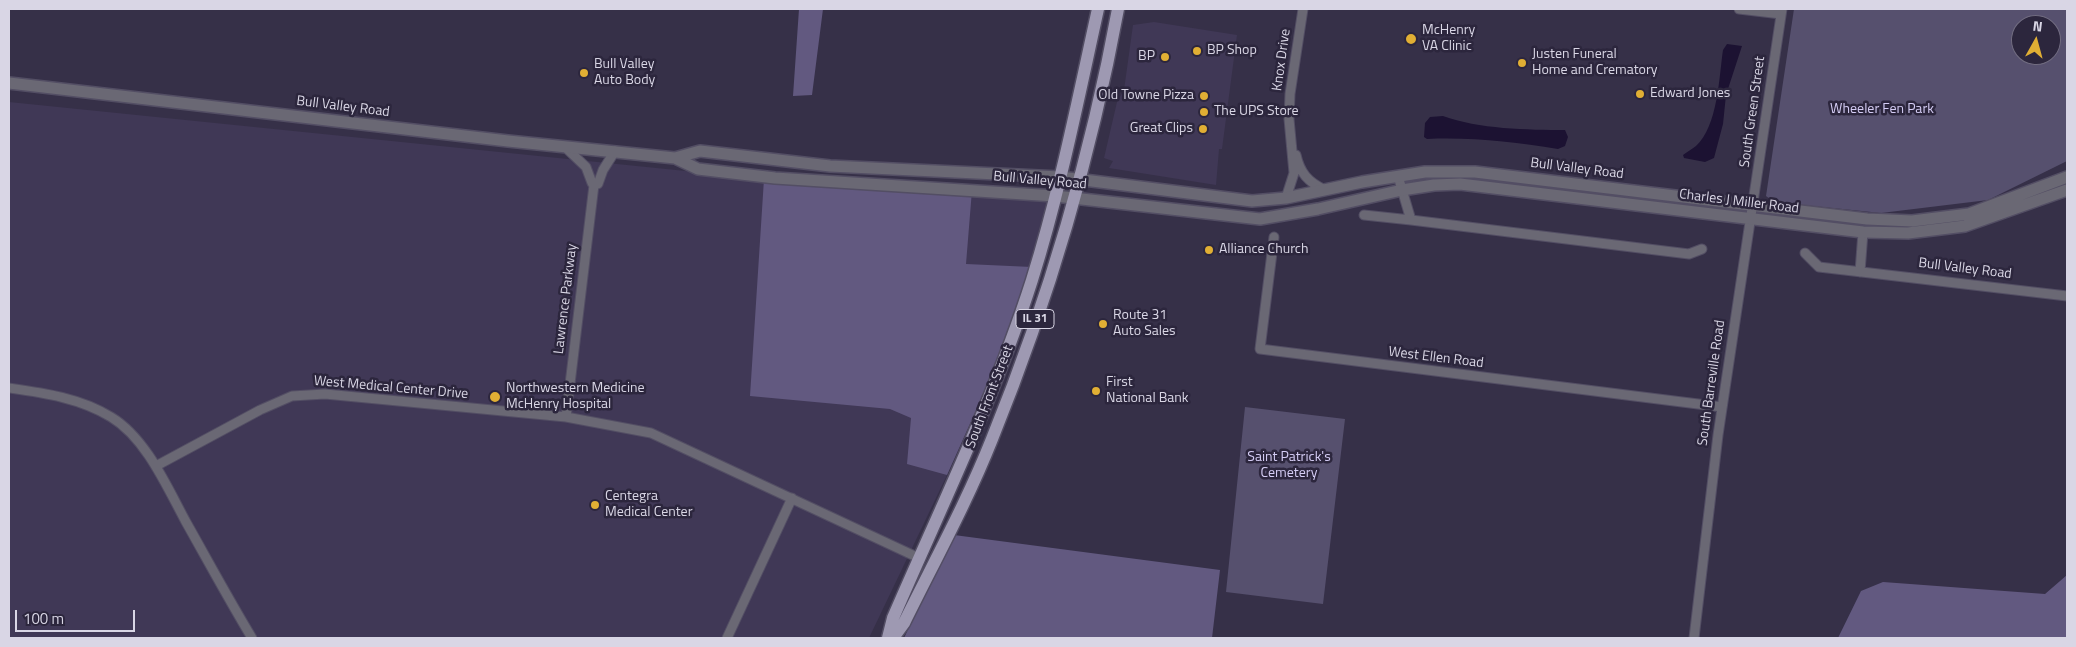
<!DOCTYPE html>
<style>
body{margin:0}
#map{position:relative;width:2076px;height:647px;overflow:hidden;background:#363048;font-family:"Titillium Web",sans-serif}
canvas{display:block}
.frame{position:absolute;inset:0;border:10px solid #d9d6e5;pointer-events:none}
.north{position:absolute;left:2011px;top:15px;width:50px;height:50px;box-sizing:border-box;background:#2c263d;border:1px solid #716c80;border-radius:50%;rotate:7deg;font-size:14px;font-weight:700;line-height:20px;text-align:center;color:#d9d6e5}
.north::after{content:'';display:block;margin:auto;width:18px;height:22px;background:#e1af34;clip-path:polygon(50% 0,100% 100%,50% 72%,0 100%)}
.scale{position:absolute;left:15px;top:610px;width:120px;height:22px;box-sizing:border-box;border:2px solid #d9d6e5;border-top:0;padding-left:6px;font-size:15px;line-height:18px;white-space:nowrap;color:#d9d6e5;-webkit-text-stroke:4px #2c263d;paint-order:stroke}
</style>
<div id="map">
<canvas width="2076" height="647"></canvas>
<div class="frame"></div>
<div class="north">N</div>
<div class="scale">100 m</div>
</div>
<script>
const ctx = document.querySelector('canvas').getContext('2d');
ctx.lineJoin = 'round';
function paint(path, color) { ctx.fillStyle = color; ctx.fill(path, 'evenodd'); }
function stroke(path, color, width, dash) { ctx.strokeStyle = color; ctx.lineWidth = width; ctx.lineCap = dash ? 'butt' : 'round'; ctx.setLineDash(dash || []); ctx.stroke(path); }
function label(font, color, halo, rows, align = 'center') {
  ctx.font = font + ' "Titillium Web",sans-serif'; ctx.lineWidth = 5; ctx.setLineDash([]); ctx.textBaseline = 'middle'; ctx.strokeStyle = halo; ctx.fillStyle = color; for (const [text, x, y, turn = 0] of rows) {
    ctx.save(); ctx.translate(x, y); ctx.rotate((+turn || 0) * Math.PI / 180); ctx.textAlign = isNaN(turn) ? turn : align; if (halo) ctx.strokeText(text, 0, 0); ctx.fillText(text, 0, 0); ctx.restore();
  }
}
const built = new Path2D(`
 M1154 22 1237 35 1222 149H1219L1216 185 1109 168 1113 161 1104 158 1117 102 1124 90 1133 25Z
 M9 102 764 179 1055 199 1017 319 947 475 869 638H9Z`);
const green = new Path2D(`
 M1794 9H2067V161L1988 200 1881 213 1774 202 1766 196ZM2021 25H2051V55H2021Z
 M1245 407 1345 419 1323 604 1226 592Z`);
const forest = new Path2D(`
 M799 9H823L812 95 793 96Z
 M764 179 972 190 966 264 1032 267 1017 319 947 475 907 464 911 418 890 409 750 396Z
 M954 535 1220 570 1212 638H904Z
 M2067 575V638H1838L1861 591 1883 582 2045 594Z`);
const water = new Path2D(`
 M1727 44 1742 46 1726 95 1723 124 1714 158 1705 162 1684 158 1683 155C1687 152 1692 149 1696 146 1718 126 1719 77 1723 50Z
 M1443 116C1478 129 1528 130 1565 130L1568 137 1565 146 1558 149C1514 142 1472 137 1427 139L1424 137 1425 123 1430 117Z`);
const minor = new Path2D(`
 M1739 9 1781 14
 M565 147 586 167 592 183 594 185
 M1296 155C1300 173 1308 182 1325 190
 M1398 176 1411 220 1689 254 1702 249
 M1286 198 1294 173 1289 119 1290 94 1303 9
 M1364 215 1411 220
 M1274 237 1260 349 1722 407
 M1805 253 1819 267 2067 296
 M1860 272 1863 232
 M9 388C44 393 80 398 111 417 146 438 167 487 186 522 208 561 229 600 252 638
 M566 417 594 185 598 184 603 170 615 151
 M156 466 260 410 292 396 325 394 566 417 651 433 919 558
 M727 638 792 498
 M1694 638 1718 435 1782 9`);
const tertiary = new Path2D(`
 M9 83 508 141 675 158 698 169 775 178 1055 196 1260 219 1318 209 1402 190 1434 185 1460 184 1863 232 1908 233 1965 226 2067 190
 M675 158 700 151 830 166 1060 177 1252 201 1286 198 1362 182 1425 172H1475L1867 219 1912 221 1969 214 2067 177`);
const primary = new Path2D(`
 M888 638 893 618C941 507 995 396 1032 280 1060 191 1078 99 1098 9
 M893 638 904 623C934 562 967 502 992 439 1048 301 1091 156 1118 9`);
const markers = [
 [1411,39,6,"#e1af34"],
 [1197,51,5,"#e1af34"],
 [1165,57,5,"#e1af34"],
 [1522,63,5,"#e1af34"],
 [584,73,5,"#e1af34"],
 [1640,94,5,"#e1af34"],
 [1204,96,5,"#e1af34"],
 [1204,112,5,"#e1af34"],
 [1203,129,5,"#e1af34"],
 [1209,250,5,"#e1af34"],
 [1103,324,5,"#e1af34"],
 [1096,391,5,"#e1af34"],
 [495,397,6,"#e1af34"],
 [595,505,5,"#e1af34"]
];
const shields = [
 [1035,319,38]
];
const shieldNames = [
 ["IL 31",1035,319]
];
const poiNames = [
 ["McHenry",1422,31],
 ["VA Clinic",1422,47],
 ["BP Shop",1207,51],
 ["Justen Funeral",1532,55],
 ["Home and Crematory",1532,71],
 ["BP",1155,57,"right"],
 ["Bull Valley",594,65],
 ["Auto Body",594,81],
 ["Edward Jones",1650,94],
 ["Old Towne Pizza",1194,96,"right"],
 ["The UPS Store",1214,112],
 ["Great Clips",1193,129,"right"],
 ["Alliance Church",1219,250],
 ["Route 31",1113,316],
 ["Auto Sales",1113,332],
 ["First",1106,383],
 ["National Bank",1106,399],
 ["Northwestern Medicine",506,389],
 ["McHenry Hospital",506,405],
 ["Centegra",605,497],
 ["Medical Center",605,513]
];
const streetNames = [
 ["Knox Drive",1282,60,-82],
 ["Bull Valley Road",343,107,7],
 ["South Green Street",1753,112,-82],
 ["Bull Valley Road",1577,169,7],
 ["Bull Valley Road",1040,181,5],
 ["Charles J Miller Road",1739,202,7],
 ["Bull Valley Road",1965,269,7],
 ["Lawrence Parkway",566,299,-83],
 ["West Ellen Road",1436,358,7],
 ["South Barreville Road",1712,383,-82],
 ["West Medical Center Drive",391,388,5],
 ["South Front Street",990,397,-69]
];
const parkNames = [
 ["Wheeler Fen Park",1882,110],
 ["Saint Patrick's",1289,458],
 ["Cemetery",1289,474]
];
paint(built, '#403856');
paint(green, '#56506e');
paint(forest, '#625980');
paint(water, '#1c1232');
stroke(minor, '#534e64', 11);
stroke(tertiary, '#534e64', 14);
stroke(primary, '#534e64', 15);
stroke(minor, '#6a6874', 9);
stroke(tertiary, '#6a6874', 11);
stroke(primary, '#9e99b2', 12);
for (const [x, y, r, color] of markers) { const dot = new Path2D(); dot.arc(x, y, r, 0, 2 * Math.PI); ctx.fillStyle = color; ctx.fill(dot); stroke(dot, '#2c263d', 2); }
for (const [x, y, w] of shields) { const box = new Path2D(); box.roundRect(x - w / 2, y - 9.5, w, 19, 4); ctx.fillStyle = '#2c263d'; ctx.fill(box); stroke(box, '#d9d6e5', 1); }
label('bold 12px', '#d9d6e5', null, shieldNames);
label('14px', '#d9d6e5', '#2c263d', poiNames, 'left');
label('14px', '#d9d6e5', '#2c263d', streetNames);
label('14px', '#d5cdf5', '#2c263d', parkNames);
</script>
